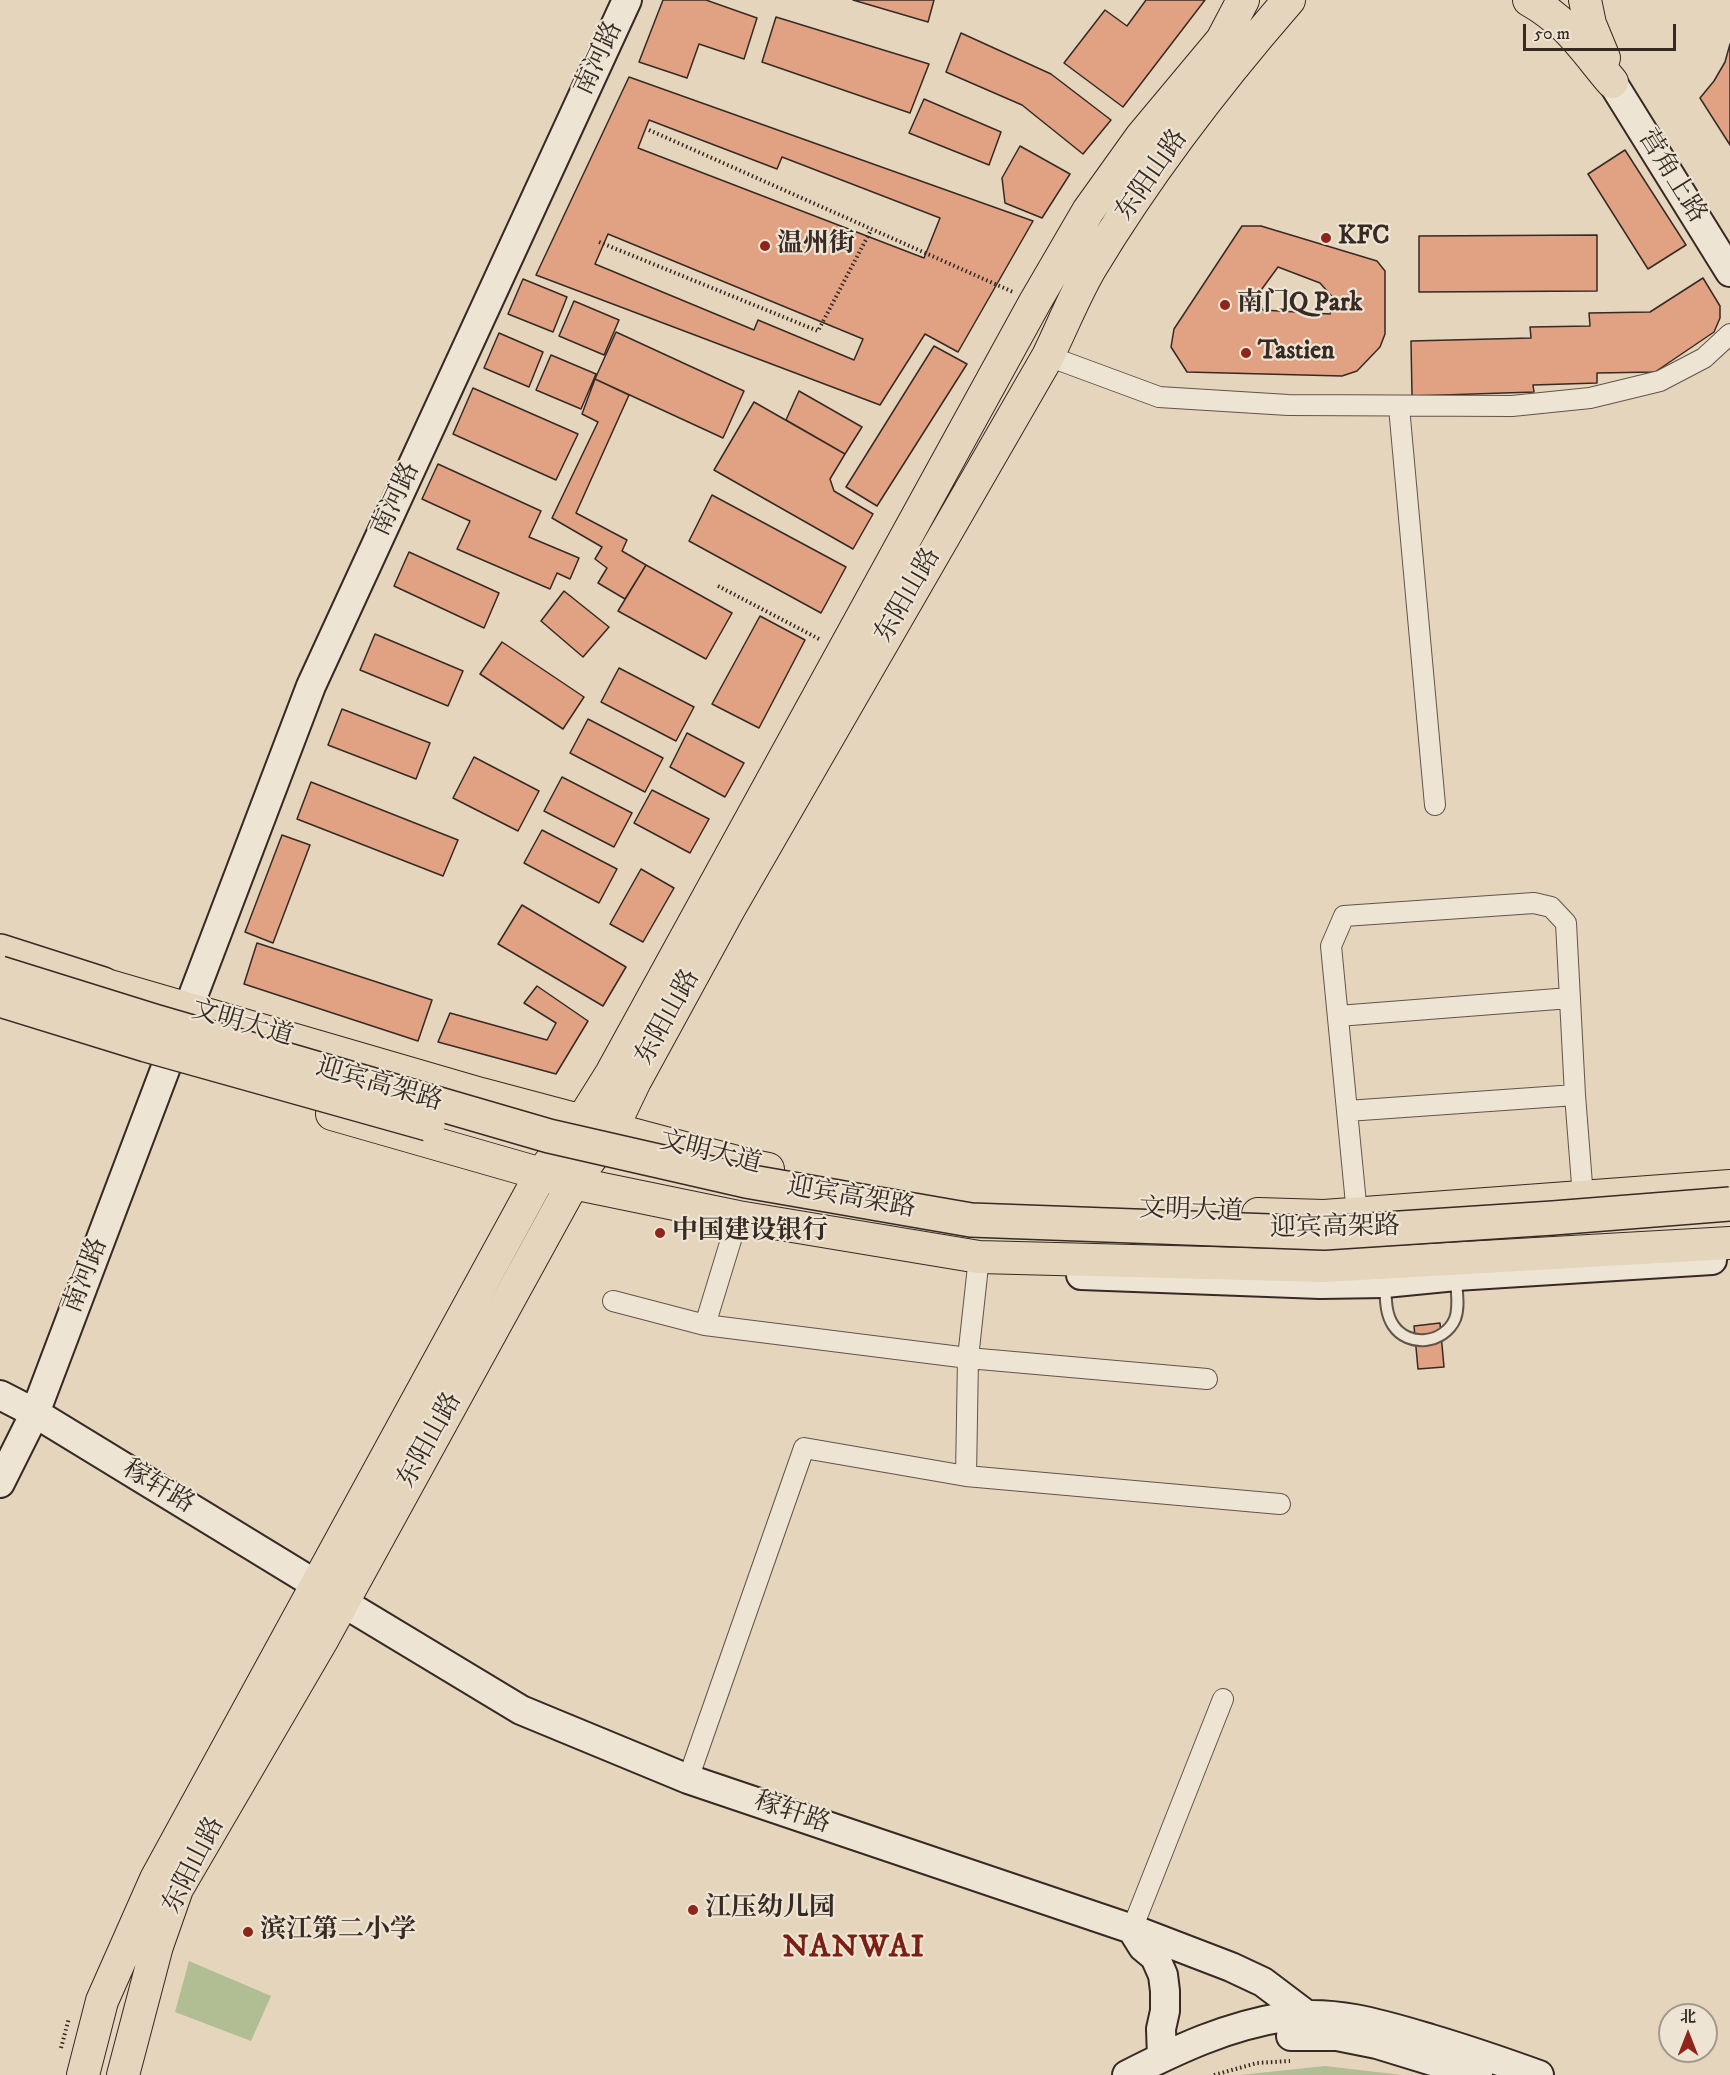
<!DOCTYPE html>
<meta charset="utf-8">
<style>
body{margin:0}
#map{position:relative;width:1730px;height:2075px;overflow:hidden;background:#e4d5bc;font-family:"IM FELL DW Pica","Noto Serif SC",serif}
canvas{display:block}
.north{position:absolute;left:1658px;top:2003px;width:60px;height:60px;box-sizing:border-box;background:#ede4d3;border:2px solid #a4998d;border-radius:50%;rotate:0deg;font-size:16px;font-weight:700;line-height:24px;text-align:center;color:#372924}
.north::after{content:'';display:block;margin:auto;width:21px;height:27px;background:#8f2418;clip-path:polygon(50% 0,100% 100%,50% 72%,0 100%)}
.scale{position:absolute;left:1523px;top:24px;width:153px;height:27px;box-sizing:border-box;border:3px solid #372924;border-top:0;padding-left:8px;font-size:18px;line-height:21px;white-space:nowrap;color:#372924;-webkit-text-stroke:4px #ede4d3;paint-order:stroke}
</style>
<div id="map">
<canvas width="1730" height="2075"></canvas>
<div class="north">北</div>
<div class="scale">50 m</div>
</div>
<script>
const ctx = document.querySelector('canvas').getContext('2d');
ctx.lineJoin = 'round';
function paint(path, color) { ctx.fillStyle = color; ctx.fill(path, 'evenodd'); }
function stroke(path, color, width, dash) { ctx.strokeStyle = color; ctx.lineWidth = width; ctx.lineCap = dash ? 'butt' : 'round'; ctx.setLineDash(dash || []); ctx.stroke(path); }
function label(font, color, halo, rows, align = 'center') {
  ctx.font = font + ' "IM FELL DW Pica","Noto Serif SC",serif'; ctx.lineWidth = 4.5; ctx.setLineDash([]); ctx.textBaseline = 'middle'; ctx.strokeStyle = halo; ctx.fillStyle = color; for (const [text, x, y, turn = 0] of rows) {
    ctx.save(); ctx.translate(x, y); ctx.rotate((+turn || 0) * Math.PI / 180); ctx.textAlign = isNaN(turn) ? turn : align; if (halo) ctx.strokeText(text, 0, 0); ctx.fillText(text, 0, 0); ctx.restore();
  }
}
const green = new Path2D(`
 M189 1961 271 1996 251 2041 175 2012Z
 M1325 2066 1402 2075H1239H1240Z`);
const building = new Path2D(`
 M663 0H706L757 18 744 59 699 44 687 78 639 62Z
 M853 0H934L928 22Z
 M1146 0H1205L1123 107 1064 63 1105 10 1127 26Z
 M776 17 929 64 910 113 762 62Z
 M961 33 1051 74 1111 120 1083 154 1022 105 946 72Z
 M1730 44V145L1700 98 1714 81 1725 62Z
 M629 77 1033 221 958 352 925 334 880 405 536 275ZM649 120 777 169 782 157 940 218 924 258 638 148ZM608 234 863 339 854 360 758 320 754 330 595 264Z
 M924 99 1001 132 989 165 909 133Z
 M1020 146 1070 174 1042 218 1005 203 1002 178Z
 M1625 150 1686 245 1648 269 1588 174Z
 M1242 226H1261L1377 261 1385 271V334L1380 347 1357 371 1342 376 1187 372 1171 347 1174 329ZM1278 267 1320 283 1335 300 1330 314 1263 310 1256 297Z
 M1597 235V291L1419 292V236Z
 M1703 278 1720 306V318L1714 332 1655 372 1597 373V383L1533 385 1534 392 1412 396 1411 341 1531 338 1530 327 1590 326 1589 313 1650 312Z
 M523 279 567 297 553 332 508 314Z
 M574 301 619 320 604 355 559 336Z
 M616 332 744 391 723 438 595 379Z
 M499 333 543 352 529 387 484 368Z
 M934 346 967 364 877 506 846 487Z
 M551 355 596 374 581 409 536 390Z
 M595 379 629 395 576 513 627 540 622 551 646 565 625 599 598 583 607 568 595 559 602 547 552 518 598 422 582 414Z
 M473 388 578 434 556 480 453 434Z
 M799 391 862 427 845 454 786 420Z
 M754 402 845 454 830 479 834 491 873 514 853 549 714 470Z
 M438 464 541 511 529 537 579 558 570 579 557 573 550 589 457 549 470 521 422 499Z
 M712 495 846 567 821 613 689 541Z
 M409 552 499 593 484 628 394 586Z
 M646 565 732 613 706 659 618 611Z
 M564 591 609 627 583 657 541 621Z
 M760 616 805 640 759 728 712 704Z
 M375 634 463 671 448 706 360 670Z
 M502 642 584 697 563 729 480 674Z
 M619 668 694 707 676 741 601 702Z
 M342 709 430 743 416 779 328 745Z
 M588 719 663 758 645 792 570 753Z
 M687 733 744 763 725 797 670 767Z
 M474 757 539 791 518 831 453 798Z
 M562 777 632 813 614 847 544 811Z
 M311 782 458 840 443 876 297 819Z
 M652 790 709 819 690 853 634 823Z
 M542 830 617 869 599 903 524 863Z
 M282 835 310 845 273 943 245 932Z
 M641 869 674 888 643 942 610 924Z
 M522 905 626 967 603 1006 498 944Z
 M257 943 432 1000 418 1041 244 984Z
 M537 986 588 1021 556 1074 438 1042 450 1013 547 1040 556 1023 524 1003Z
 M1440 1323 1444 1367 1418 1369 1414 1326Z`);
const path = new Path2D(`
 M649 130 1013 292
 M599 242 818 331 871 230
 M718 586 821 640
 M61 2048 69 2018
 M1214 2075 1257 2063 1290 2061`);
const lane = new Path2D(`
 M1385 1284C1386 1297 1385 1313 1393 1325 1408 1348 1444 1344 1455 1319 1460 1306 1456 1290 1456 1276`);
const street = new Path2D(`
 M1048 356 1159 397 1288 405 1512 406 1590 398 1660 381 1704 358 1730 334
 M1399 407 1435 805
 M1338 1016 1570 998
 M1347 1111 1575 1095
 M1357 1214 1331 946 1344 916 1534 903 1551 907 1566 923 1575 1095 1583 1197
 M613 1301 705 1325 968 1358 1207 1379
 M705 1325 738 1217
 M966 1476 968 1358 979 1257
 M688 1779 804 1448 966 1476 1280 1504
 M1132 1929 1223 1699`);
const secondary = new Path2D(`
 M1612 82 1730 272
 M188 1009 311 686 627 0
 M1081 1275 1320 1284 1385 1283 1456 1276 1712 1260
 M0 1395 35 1413 315 1584
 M0 1483 35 1413 166 1067
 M342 1602 521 1710 688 1779 1132 1929 1231 1967 1263 1982 1308 2016 1309 2036
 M1133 1931 1143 1947 1155 1957 1163 1975 1165 1991V2011L1161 2029 1162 2057
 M1291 2036H1337L1377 2044 1478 2075
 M1127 2075C1178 2049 1227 2026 1284 2017 1334 2009 1384 2025 1431 2039 1468 2050 1503 2062 1539 2075`);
const primary = new Path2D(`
 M1529 0C1568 22 1584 49 1612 82
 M1585 0 1590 24 1604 58
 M79 977 481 1094 748 1165 768 1169
 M332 1114 573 1183 738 1217 979 1257 1324 1266 1730 1243
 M1258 1214 1324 1216 1730 1186
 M83 2075 102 2001 156 1879 541 1174 581 1122 611 1074 1035 302 1088 211 1141 137 1222 40 1243 0
 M123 2075 157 1946 177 1889 321 1642 573 1183 612 1129 635 1081 729 909 1048 356C1062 327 1074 297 1090 269 1147 174 1216 84 1289 0`);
const highway = new Path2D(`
 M0 951 103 984`);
const highwayBridge = new Path2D(`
 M0 973 154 1021 549 1136 746 1181 971 1220 1324 1233 1553 1218 1730 1204
 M0 1000 146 1045 428 1124`);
const markers = [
 [1326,238,6,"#8f2418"],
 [765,246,6,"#8f2418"],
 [1225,305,6,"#8f2418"],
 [1246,353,6,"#8f2418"],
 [660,1233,6,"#8f2418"],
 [693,1910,6,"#8f2418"],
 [248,1932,6,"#8f2418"]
];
const streetNames = [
 ["南河路",600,59,-65],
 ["东阳山路",1153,176,-55],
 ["营角上路",1671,177,58],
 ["南河路",397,500,-65],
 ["东阳山路",909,596,-60],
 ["东阳山路",669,1018,-61],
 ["文明大道",242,1025,16],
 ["迎宾高架路",379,1086,16],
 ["文明大道",710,1154,14],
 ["迎宾高架路",851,1199,10],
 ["文明大道",1191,1212,2],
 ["迎宾高架路",1335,1229,-1],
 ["南河路",87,1276,-69],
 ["东阳山路",431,1441,-61],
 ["稼轩路",158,1488,31],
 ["稼轩路",792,1814,19],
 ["东阳山路",195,1866,-63]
];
const poiNames = [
 ["KFC",1338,238],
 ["温州街",777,246],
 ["南门Q Park",1237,305],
 ["Tastien",1258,353],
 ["中国建设银行",672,1233],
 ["江压幼儿园",705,1910],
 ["滨江第二小学",260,1932]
];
const districtNames = [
 ["NANWAI",854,1949]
];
paint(green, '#b1be93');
paint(building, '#e0a283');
stroke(building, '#372924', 1.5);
stroke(lane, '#62544a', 14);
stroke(street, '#62544a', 22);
stroke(secondary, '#372924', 32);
stroke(primary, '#372924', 34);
stroke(highway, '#372924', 36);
stroke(path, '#372924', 4, [1.5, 3]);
stroke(lane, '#ede4d3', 10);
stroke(street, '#ede4d3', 20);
stroke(secondary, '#ede4d3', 28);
stroke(primary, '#e4d5bc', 32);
stroke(highway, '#e4d5bc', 33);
stroke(highwayBridge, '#372924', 36, []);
stroke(highwayBridge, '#e4d5bc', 33);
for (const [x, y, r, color] of markers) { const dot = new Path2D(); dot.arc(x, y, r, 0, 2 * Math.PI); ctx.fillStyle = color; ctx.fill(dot); stroke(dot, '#ede4d3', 2); }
label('26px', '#372924', '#ede4d3', streetNames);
label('bold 26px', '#372924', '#ede4d3', poiNames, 'left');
ctx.letterSpacing = '1.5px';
label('bold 32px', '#7a1f14', '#ede4d3', districtNames);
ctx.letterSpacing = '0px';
</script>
